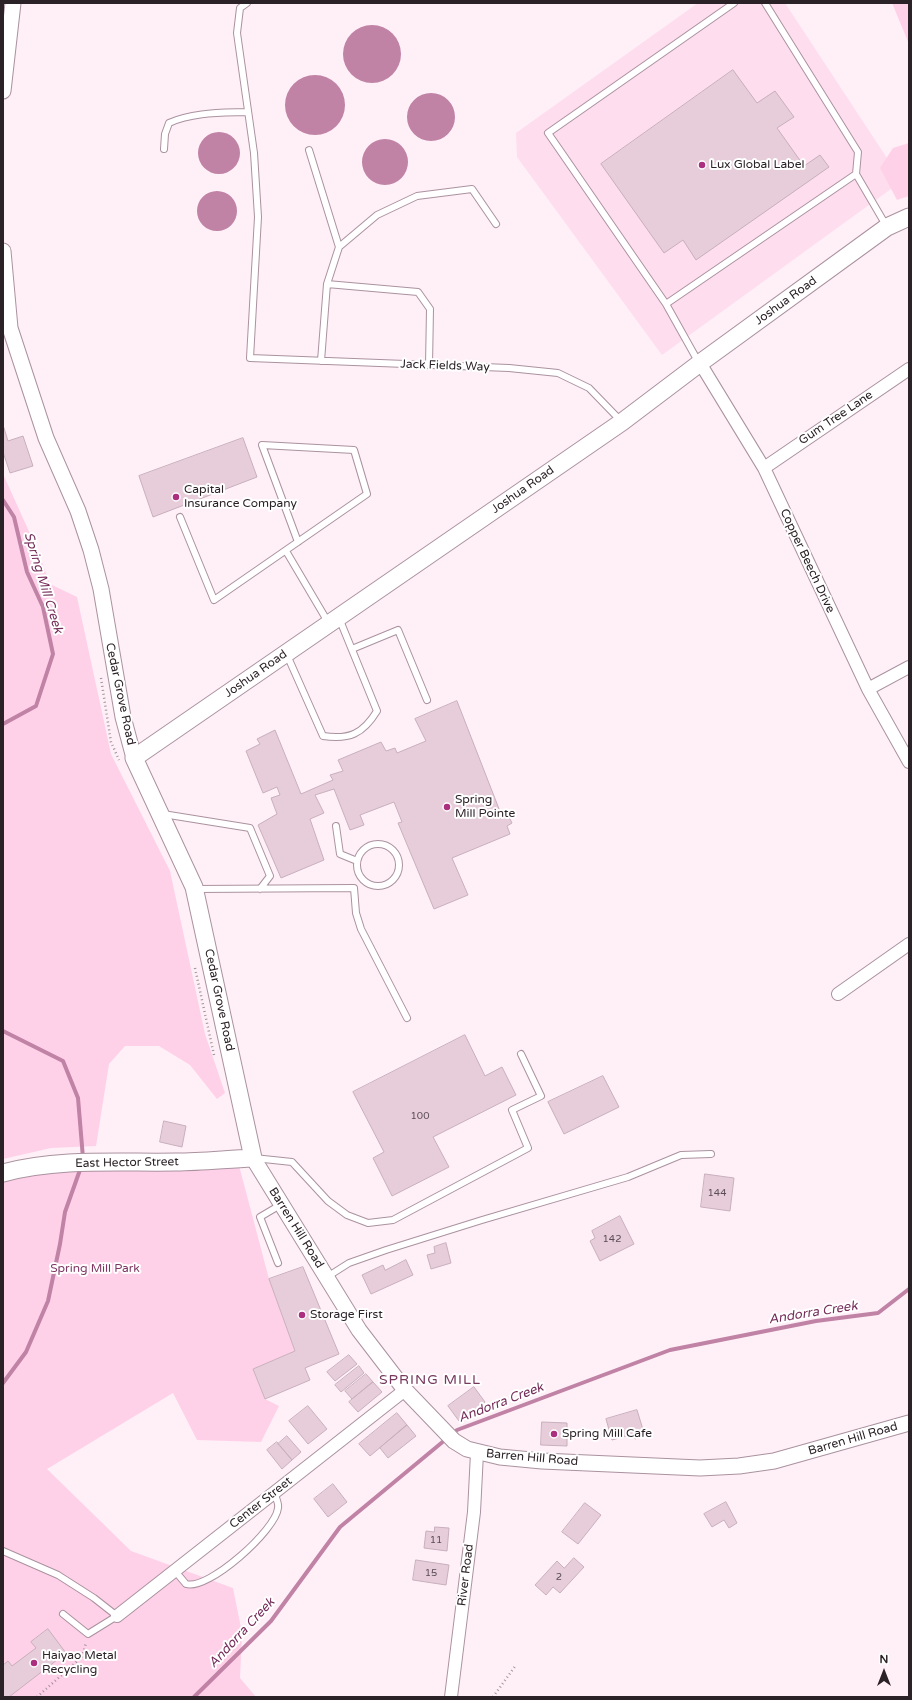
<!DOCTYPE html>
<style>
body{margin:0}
#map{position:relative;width:912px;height:1700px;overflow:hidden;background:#ffeff7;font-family:"Varela Round",sans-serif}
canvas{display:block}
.frame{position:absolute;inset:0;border:4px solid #2b2227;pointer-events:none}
.north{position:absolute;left:864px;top:1652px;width:40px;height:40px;-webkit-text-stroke:3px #fff;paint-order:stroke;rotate:0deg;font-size:11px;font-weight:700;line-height:16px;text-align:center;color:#2b2227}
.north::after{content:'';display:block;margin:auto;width:14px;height:18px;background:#2b2227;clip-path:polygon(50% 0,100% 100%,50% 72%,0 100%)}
</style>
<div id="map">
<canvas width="912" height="1700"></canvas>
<div class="frame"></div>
<div class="north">N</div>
</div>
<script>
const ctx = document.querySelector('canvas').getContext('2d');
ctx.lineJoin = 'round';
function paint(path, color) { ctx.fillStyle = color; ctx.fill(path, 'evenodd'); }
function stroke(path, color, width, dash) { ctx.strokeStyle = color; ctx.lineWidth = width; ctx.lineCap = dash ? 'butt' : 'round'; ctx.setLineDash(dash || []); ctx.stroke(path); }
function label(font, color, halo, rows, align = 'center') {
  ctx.font = font + ' "Varela Round",sans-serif'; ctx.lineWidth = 4; ctx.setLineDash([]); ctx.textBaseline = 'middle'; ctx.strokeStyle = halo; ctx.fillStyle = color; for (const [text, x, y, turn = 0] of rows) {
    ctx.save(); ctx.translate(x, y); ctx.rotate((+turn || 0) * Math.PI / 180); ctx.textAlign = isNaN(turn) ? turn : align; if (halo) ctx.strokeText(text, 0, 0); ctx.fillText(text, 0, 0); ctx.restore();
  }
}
const built = new Path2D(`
 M698 3H785L902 181 662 355 517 157 516 133Z`);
const green = new Path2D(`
 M892 3H909V44Z
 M909 143V196L897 200 880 168 893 148Z
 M3 474 37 549 50 584 77 597 111 754 170 871 205 1034 225 1093 217 1099 190 1065 159 1046H125L109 1064 96 1146 51 1148 3 1159Z
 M237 1158 269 1279 295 1351 253 1369 265 1399 279 1406 261 1442 197 1440 173 1393 47 1469 131 1551 233 1588 242 1633 240 1678 256 1697H3V1175Z`);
const water = new Path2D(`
 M343 54a29 29 0 1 1 58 0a29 29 0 1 1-58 0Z
 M285 105a30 30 0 1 1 60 0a30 30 0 1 1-60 0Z
 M407 117a24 24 0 1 1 48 0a24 24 0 1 1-48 0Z
 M198 153a21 21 0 1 1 42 0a21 21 0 1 1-42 0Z
 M362 162a23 23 0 1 1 46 0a23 23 0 1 1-46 0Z
 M197 211a20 20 0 1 1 40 0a20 20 0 1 1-40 0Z`);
const stream = new Path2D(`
 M3 500 14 517 27 572 43 607 53 654 36 706 3 724
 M3 1031 63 1061 78 1098 83 1158
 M3 1383 26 1352 48 1301 60 1244 65 1212 81 1167
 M194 1697 271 1621 340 1527 457 1430 670 1350 816 1321 878 1313 909 1289`);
const building = new Path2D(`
 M733 70 757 103 775 91 794 117 777 128 804 166 820 155 829 167 696 260 683 240 664 253 601 164Z
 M4 428 8 441 23 436 33 466 10 473 3 452Z
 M243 438 257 477 153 517 139 476Z
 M457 701 501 814 507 813 512 823 507 826 510 834 452 858 468 895 434 909 398 823 402 822 394 802 360 815 364 825 350 830 334 789 315 795 324 813 310 819 324 860 281 878 258 825 277 814 271 798 280 795 277 787 263 793 246 751 260 744 257 739 275 730 301 794 333 780 330 775 343 771 338 760 381 742 386 751 395 748 397 753 426 741 415 719Z
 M465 1035 485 1076 502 1067 516 1095 433 1137 449 1167 392 1196 373 1158 384 1152 353 1092Z
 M603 1076 619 1107 564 1134 548 1102Z
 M164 1121 186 1126 182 1147 160 1142Z
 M705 1174 734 1178 730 1211 701 1207Z
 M620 1216 634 1244 600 1261 590 1241 595 1238 592 1231Z
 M446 1243 451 1263 431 1269 427 1255 435 1253 434 1247Z
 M406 1260 413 1275 371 1294 362 1275 383 1265 385 1270Z
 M303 1267 339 1354 305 1368 310 1380 265 1399 253 1369 295 1351 269 1279Z
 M349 1355 357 1364 335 1381 327 1372Z
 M359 1366 364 1373 341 1392 335 1385Z
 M366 1374 373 1382 352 1399 345 1391Z
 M373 1382 382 1392 358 1412 349 1402Z
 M474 1387 485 1402 459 1421 448 1406Z
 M308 1406 327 1429 308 1444 289 1421Z
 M637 1410 645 1436 635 1439 634 1434 612 1440 606 1419Z
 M397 1413 407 1425 370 1456 359 1444Z
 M542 1422 567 1423V1446L541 1445Z
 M407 1425 416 1436 388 1458 380 1448Z
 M287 1436 301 1452 292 1460 278 1444Z
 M277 1442 292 1460 282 1469 267 1450Z
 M333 1484 347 1502 328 1517 314 1499Z
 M726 1502 737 1523 729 1528 724 1520 712 1527 704 1514Z
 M585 1503 601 1515 578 1544 562 1532Z
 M435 1527 449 1528 447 1551 424 1548 426 1531 434 1532Z
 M574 1558 584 1567 560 1593 553 1587 546 1595 535 1585 557 1561 564 1568Z
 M416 1560 449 1565 446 1585 413 1580Z
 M48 1629 66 1653 9 1697H3V1665L8 1661 12 1666 36 1648 31 1642Z`);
const path = new Path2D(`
 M101 678 111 742 119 760
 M195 968 214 1055
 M37 1697 82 1657 86 1643
 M493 1697 516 1665`);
const service = new Path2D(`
 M247 3 240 8 237 33 254 153 258 217 250 358 509 368 558 373 589 388 621 421
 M765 3 858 152 856 174 887 227
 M164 149 165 134 169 123C193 112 222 113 248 112
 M309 150 339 247
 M327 284 418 292 430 309 429 365
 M666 304 856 174
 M321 361 327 284 339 247 377 215 417 196 472 189 496 224
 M699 363 666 304 548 133 734 3
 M180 517 214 600 367 494 354 450 262 445 298 542
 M286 551 328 622
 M352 649 398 630 427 700
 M287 655 323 736C349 740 363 734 377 711L339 618
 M163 814 250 828 270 876 260 889
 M336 826 340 854 357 861
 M357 865a21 21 0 1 1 42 0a21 21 0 1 1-42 0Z
 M196 889 354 888 356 913 361 929 407 1018
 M254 1158 292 1162 328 1201 347 1215 368 1223 393 1220 528 1148 512 1110 541 1096 521 1054
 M278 1263 260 1217 282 1204
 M327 1277 349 1263 386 1250 482 1220 628 1177 681 1155 711 1154
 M3 1551 58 1575 94 1598 117 1616 88 1634 63 1614
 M175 1571 186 1584C208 1591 276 1530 278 1508 279 1503 276 1498 274 1493`);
const minor = new Path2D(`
 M700 363 764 468 868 689 909 762
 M764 468 909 369
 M868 689 909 667
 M838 994 909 944
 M117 1616 405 1390
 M451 1697 474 1512 477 1453`);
const tertiary = new Path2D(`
 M3 91 13 3
 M3 251 10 328 46 438 78 511 91 550 101 589 123 717 134 758
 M253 1158 359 1330 405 1390 454 1441 467 1449 500 1457 542 1461 700 1468 739 1466 774 1461 909 1423`);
const secondary = new Path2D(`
 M3 1173C59 1158 119 1163 176 1162 202 1162 227 1159 253 1158L194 887 134 758 622 422 700 363 887 227 909 217`);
const markers = [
 [702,165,4,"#ab2e7f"],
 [176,497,4,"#ab2e7f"],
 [447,807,4,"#ab2e7f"],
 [302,1315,4,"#ab2e7f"],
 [554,1434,4,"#ab2e7f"],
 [34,1663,4,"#ab2e7f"]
];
const numberNames = [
 ["100",420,1116],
 ["144",717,1193],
 ["142",612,1239],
 ["11",436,1540],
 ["15",431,1573],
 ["2",559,1577]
];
const poiNames = [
 ["Lux Global Label",710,165],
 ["Capital",184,490],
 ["Insurance Company",184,504],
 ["Spring",455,800],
 ["Mill Pointe",455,814],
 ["Storage First",310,1315],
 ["Spring Mill Cafe",562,1434],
 ["Haiyao Metal",42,1656],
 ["Recycling",42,1670]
];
const streetNames = [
 ["Joshua Road",786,301,-36],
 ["Jack Fields Way",445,366,2],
 ["Gum Tree Lane",836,418,-34],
 ["Joshua Road",523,490,-35],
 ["Copper Beech Drive",807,561,65],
 ["Joshua Road",256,674,-35],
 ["Cedar Grove Road",120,694,78],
 ["Cedar Grove Road",219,1000,78],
 ["East Hector Street",127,1163,-1],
 ["Barren Hill Road",296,1228,58],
 ["Barren Hill Road",853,1439,-16],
 ["Barren Hill Road",532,1458,5],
 ["Center Street",261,1503,-38],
 ["River Road",466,1575,-83]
];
const parkNames = [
 ["Spring Mill Park",95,1269]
];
const waterNames = [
 ["Spring Mill Creek",43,583,73],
 ["Andorra Creek",813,1313,-9],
 ["Andorra Creek",501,1403,-21],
 ["Andorra Creek",242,1633,-47]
];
const quarterNames = [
 ["SPRING MILL",430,1380]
];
paint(built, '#feddee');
paint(green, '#ffd1e9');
paint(water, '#c083a5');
stroke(stream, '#c083a5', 4);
paint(building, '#e7cdda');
stroke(building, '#c8afbc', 1);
stroke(service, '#aa929f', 8);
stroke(minor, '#aa929f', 14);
stroke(tertiary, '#aa929f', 17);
stroke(secondary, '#aa929f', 19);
stroke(path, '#a0939a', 2.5, [1, 3]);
stroke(service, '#fff', 6);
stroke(minor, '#fff', 12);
stroke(tertiary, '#fff', 15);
stroke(secondary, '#fff', 17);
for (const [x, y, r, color] of markers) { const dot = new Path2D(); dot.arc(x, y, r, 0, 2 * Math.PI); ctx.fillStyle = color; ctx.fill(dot); stroke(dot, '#fff', 1.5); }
label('10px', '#5a4d54', null, numberNames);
label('12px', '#2b2227', '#fff', poiNames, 'left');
label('12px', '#2b2227', '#fff', streetNames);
label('12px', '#7f3562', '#fff', parkNames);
label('italic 13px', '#752c59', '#fff', waterNames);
ctx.letterSpacing = '1px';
label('14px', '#77395e', '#fff', quarterNames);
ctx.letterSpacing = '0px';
</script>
